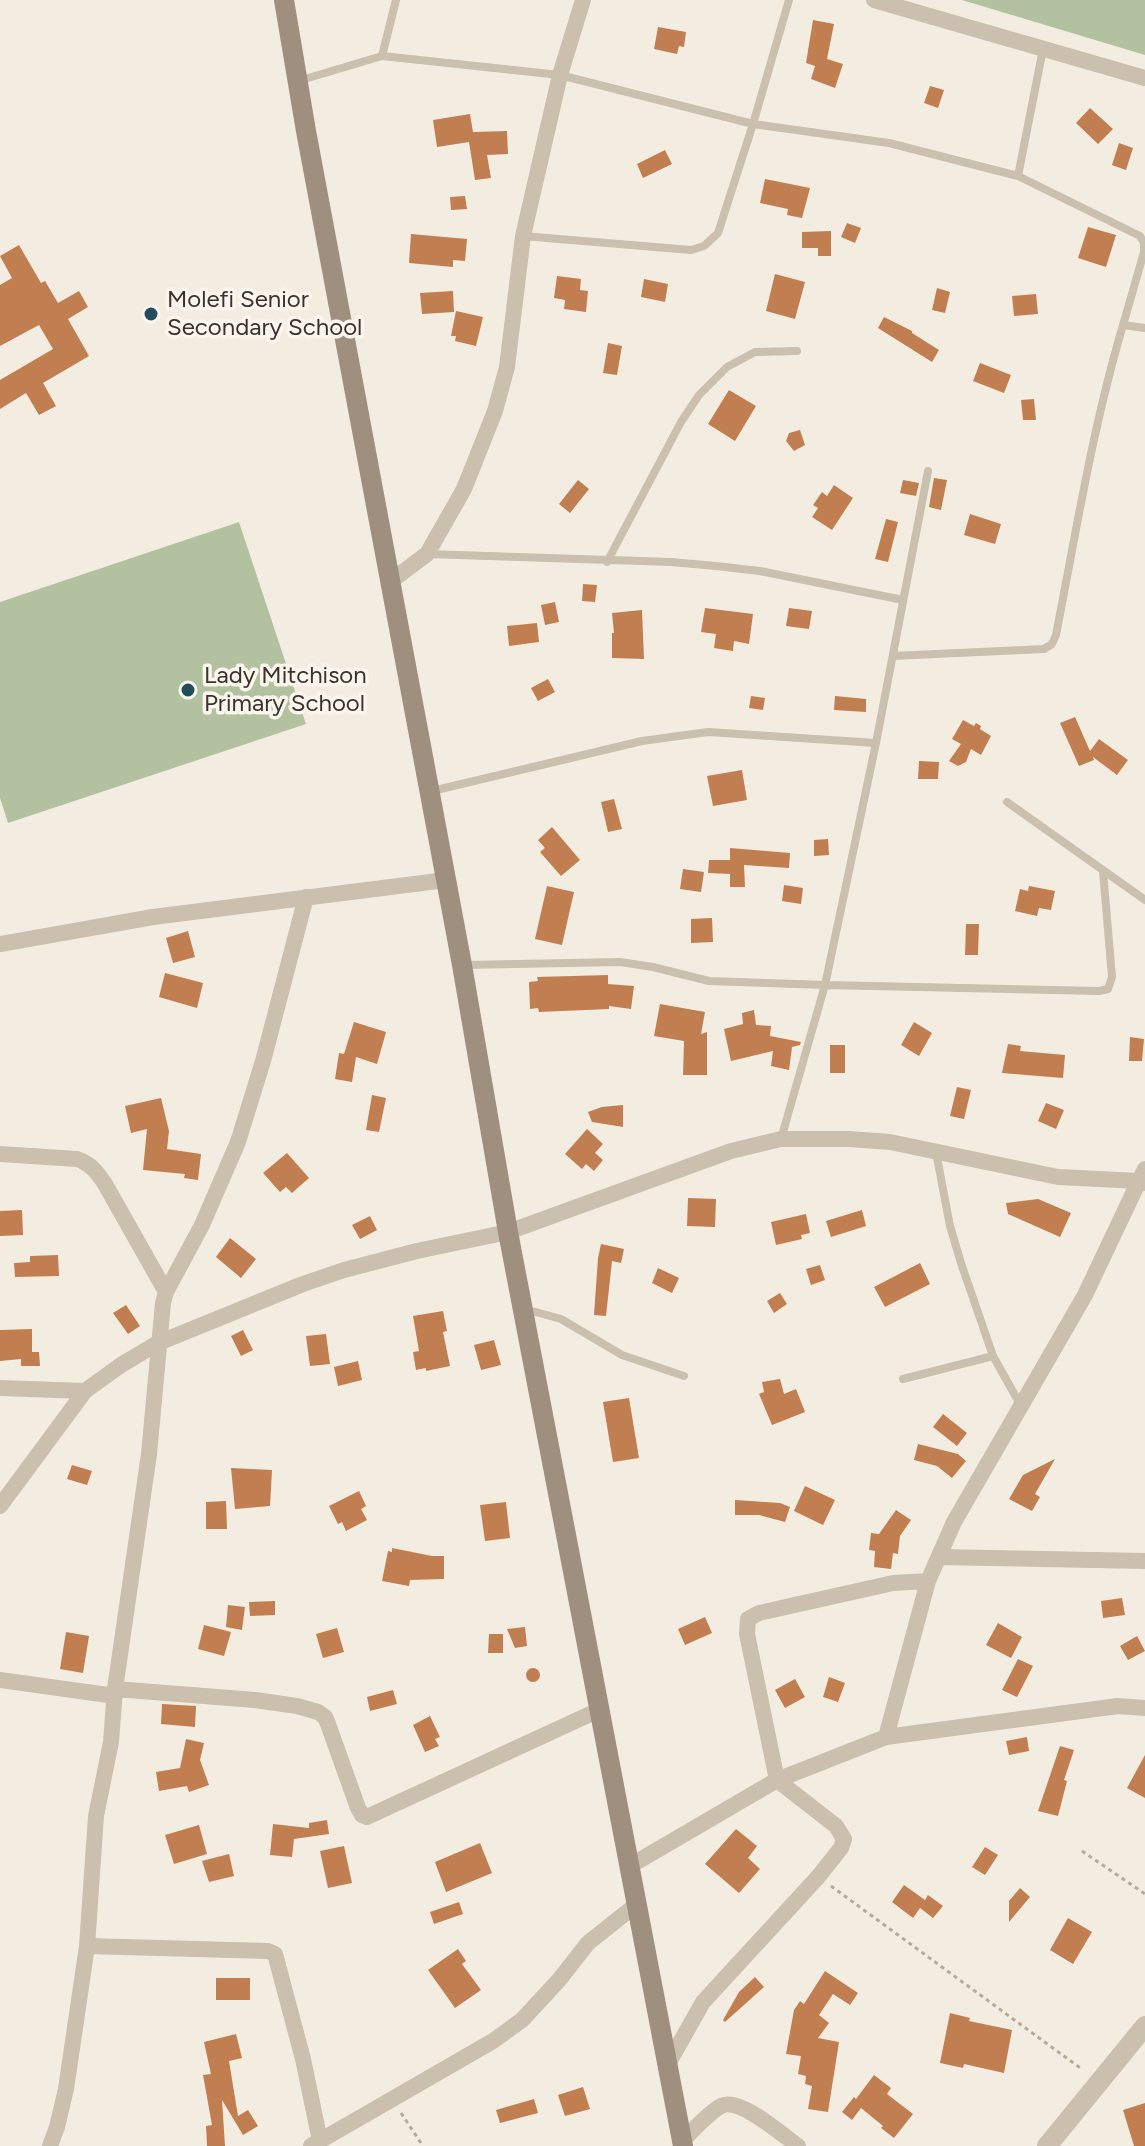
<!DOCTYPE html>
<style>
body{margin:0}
canvas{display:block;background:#f3ede1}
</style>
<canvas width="1145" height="2146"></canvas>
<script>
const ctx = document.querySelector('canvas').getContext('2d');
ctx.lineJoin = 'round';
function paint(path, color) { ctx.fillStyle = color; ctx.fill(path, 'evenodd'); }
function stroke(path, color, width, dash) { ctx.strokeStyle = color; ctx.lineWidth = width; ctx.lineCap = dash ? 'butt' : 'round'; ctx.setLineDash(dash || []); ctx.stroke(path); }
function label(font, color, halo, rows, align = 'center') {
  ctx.font = font + ' Figtree,sans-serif'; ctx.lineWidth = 7; ctx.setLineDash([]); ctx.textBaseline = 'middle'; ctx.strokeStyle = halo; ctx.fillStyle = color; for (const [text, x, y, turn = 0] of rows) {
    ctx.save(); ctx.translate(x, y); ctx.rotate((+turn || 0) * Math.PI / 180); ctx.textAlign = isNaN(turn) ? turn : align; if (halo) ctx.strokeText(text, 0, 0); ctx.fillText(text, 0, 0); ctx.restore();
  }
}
const green = new Path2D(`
 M962 0H1145V55Z
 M239 522 306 724 8 823 0 798V602Z`);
const building = new Path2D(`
 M813 20 834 24 827 59 843 64 835 88 811 79 815 66 806 63Z
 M658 27 686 32 684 47 679 46 677 54 654 49Z
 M930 86 944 90 938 108 924 103Z
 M1090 108 1113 129 1098 144 1076 123Z
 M470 114 473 132 507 131 508 154 487 155 491 178 475 180 469 142 437 147 433 120Z
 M1119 143 1133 148 1126 170 1112 165Z
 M665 150 672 164 643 178 637 164Z
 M765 179 810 188 802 218 787 215 788 209 760 203Z
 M465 196 467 209 451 210 450 197Z
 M847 223 861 228 855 243 841 237Z
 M1088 227 1116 235 1106 267 1078 258Z
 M831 231V256H818V248H802V232Z
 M411 234 467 239 465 261 453 260V267L409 263Z
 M19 245 41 283 45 281 58 303 79 291 88 307 68 319 89 356 43 383 56 406 39 415 26 393 0 409V380L53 349 39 325 0 346V285L12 278 0 256Z
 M775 274 805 282 795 319 766 311Z
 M557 276 581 279 580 290 588 291 586 312 564 309 565 300 554 298Z
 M644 279 668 284 665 302 641 297Z
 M937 288 950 292 945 313 932 310Z
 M453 291 454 312 422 314 420 293Z
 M1036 294 1038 314 1014 316 1012 296Z
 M456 311 483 317 476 346 455 341 456 336H451Z
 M884 317 912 331V333L939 350 932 362 878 328Z
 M608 343 622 346 617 375 603 373Z
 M980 363 1011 375 1004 393 973 381Z
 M729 390 756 406 735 441 708 424Z
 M1034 399 1036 420H1023L1021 400Z
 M800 430 805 445 794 451 786 441 789 433Z
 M934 478 947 480 941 510 929 507Z
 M578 480 589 489 570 513 559 504Z
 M903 480 919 483 916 496 900 493Z
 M834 485 853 498 832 530 812 517 818 508 813 505 822 492 827 496Z
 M970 514 1001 524 995 544 964 535Z
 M886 519 898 522 888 562 875 559Z
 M583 584 597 585 595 602 582 601Z
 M555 602 559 622 545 625 541 605Z
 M705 608 753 614 749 644 734 641 733 651 714 648 716 634 701 632Z
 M789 608 812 611 809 629 786 626Z
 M642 610 644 659 612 658V633H614L612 613Z
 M537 623 539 642 509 646 507 626Z
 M548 679 555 692 538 701 531 688Z
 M751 696 765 698 763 710 749 708Z
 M835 696 866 699V712L834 710Z
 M1075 717 1090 751 1099 739 1128 760 1117 775 1093 757 1094 760 1079 766 1060 723Z
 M963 720 974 726 976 723 981 726 980 729 991 736 981 755 971 749 966 762 958 766 949 761 961 744 952 739Z
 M919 761 939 762 938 779H918Z
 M742 770 747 800 713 806 707 776Z
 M614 799 622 829 608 832 601 802Z
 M552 827 580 860 561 876 540 852 545 848 538 840Z
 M828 839 829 855 814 856V840Z
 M730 848 790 853 789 868 744 865 745 887H730V874L708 873 709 860H730Z
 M683 869 704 872 701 892 680 889Z
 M784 885 803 888 801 904 782 901Z
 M547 886 574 892 562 945 535 939Z
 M1029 886 1055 891 1051 910 1039 908 1037 916 1015 911 1020 889 1028 891Z
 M712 918 713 942 691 943V919Z
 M966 924H979L978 955H965Z
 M188 931 195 957 173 963 166 938Z
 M165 973 203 983 197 1008 159 997Z
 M608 975V984L634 986 631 1009 609 1006V1009L539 1012 538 1008 530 1009 529 982 538 981 537 977Z
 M660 1004 705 1012 701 1034 707 1032V1075H683L684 1041 654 1036Z
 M754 1010 756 1025 771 1026 770 1036 801 1042 800 1045 792 1047 789 1070 771 1066 773 1051 731 1061 724 1029 743 1024 742 1013Z
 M354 1022 386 1032 377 1064 356 1057 352 1082 335 1079 339 1053 344 1054Z
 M914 1022 932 1033 919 1056 901 1045Z
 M1130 1037 1144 1039 1142 1061H1129Z
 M1008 1044 1021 1046 1020 1051 1065 1055 1063 1078 1002 1073Z
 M830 1045H845V1073H830Z
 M957 1087 971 1090 964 1119 950 1116Z
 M372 1095 386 1098 379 1132 366 1130Z
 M161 1098 169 1131 167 1149 201 1154 198 1180 184 1178 185 1174 143 1170 147 1129 131 1133 125 1106Z
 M1046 1103 1064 1110 1056 1129 1038 1121Z
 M623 1105V1127L592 1122 588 1112 602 1107Z
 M587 1129 603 1144 595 1153 603 1160 594 1171 586 1164 582 1169 565 1154Z
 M287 1153 309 1178 292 1193 286 1187 280 1192 263 1173Z
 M688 1198 716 1199 715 1227 687 1226Z
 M1038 1199 1071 1213 1060 1237 1008 1214 1006 1203Z
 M22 1210 23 1235 0 1236V1211Z
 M862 1210 866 1226 831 1237 826 1221Z
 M806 1214 810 1233 801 1235 802 1239 776 1245 771 1222Z
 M370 1216 377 1230 360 1239 352 1225Z
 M230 1238 256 1259 241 1278 216 1257Z
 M601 1244 624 1249 621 1263 612 1261 606 1316 594 1315 598 1258Z
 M58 1255 59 1276 15 1277 14 1263 30 1262V1256Z
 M920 1263 930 1284 885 1307 874 1287Z
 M820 1265 825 1280 811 1285 806 1269Z
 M658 1268 679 1278 672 1293 652 1283Z
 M780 1293 787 1304 774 1313 767 1301Z
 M126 1305 140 1326 128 1334 113 1313Z
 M443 1311 447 1331 443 1332 450 1366 426 1371V1368L416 1370 413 1352 419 1351 413 1316Z
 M32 1329V1352H39L40 1366H21V1359L0 1361V1330Z
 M243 1330 253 1350 241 1356 231 1336Z
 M326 1334 330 1364 310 1366 306 1336Z
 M494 1340 501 1365 481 1370 474 1345Z
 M358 1361 362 1380 338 1386 334 1367Z
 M780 1379 784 1394 796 1389 805 1412 772 1425 759 1394 764 1392 762 1382Z
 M629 1398 639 1458 613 1462 603 1402Z
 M943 1414 967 1433 957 1446 933 1427Z
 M918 1444 958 1454 966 1461 952 1478 937 1466 914 1460Z
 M1055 1459 1035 1494 1040 1497 1032 1511 1009 1499 1023 1475Z
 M72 1465 92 1471 87 1485 67 1479Z
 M231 1468 272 1470 270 1506 235 1509Z
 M805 1486 835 1500 823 1525 794 1511Z
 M359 1491 366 1506 361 1509 367 1520 346 1531 342 1522 338 1524 329 1506Z
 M735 1500 780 1503 790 1507 785 1522 759 1515H735Z
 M226 1501 227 1529H206V1502Z
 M506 1502 510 1538 485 1541 480 1505Z
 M896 1510 911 1520 900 1536 898 1554 893 1553 891 1569 874 1567 875 1551 869 1550 871 1533 879 1534Z
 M392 1548 432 1556H444V1579L410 1580 409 1586 382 1581 388 1551 392 1552Z
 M1122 1598 1125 1615 1103 1618 1101 1601Z
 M275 1601V1615L250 1616 249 1602Z
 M228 1605 245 1607 242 1630 226 1627Z
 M705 1617 712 1633 685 1645 678 1629Z
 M998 1623 1022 1637 1011 1658 986 1645Z
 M204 1625 231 1632 224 1656 198 1649Z
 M525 1627 527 1646 515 1648 507 1629Z
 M337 1628 344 1652 323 1658 316 1634Z
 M66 1632 89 1636 83 1673 60 1669Z
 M489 1634H503V1653H488Z
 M1137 1636 1145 1651 1128 1660 1120 1646Z
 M1018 1659 1033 1666 1017 1697 1002 1690Z
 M526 1675a7 7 0 1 1 14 0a7 7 0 1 1-14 0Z
 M829 1677 845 1683 838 1702 823 1697Z
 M795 1679 805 1697 785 1708 775 1690Z
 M393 1690 397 1704 370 1711 367 1697Z
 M162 1704 196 1706 195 1727 161 1724Z
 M430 1716 440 1737 435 1739 439 1746 425 1752 413 1725Z
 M1027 1737 1029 1751 1009 1755 1006 1741Z
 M186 1739 204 1743 200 1760 209 1785 189 1792 187 1786 159 1791 156 1772 180 1768Z
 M1060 1746 1074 1750 1064 1780 1067 1781 1058 1816 1038 1811Z
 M1145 1755V1798L1127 1788Z
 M327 1820 329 1834 294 1839 292 1857 270 1855 273 1824 309 1828V1823Z
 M199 1825 207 1854 174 1864 165 1835Z
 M736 1829 757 1846 748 1858 760 1869 739 1893 705 1864Z
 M480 1843 492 1873 446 1892 435 1862Z
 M344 1846 352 1883 328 1888 320 1851Z
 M985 1847 998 1855 985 1875 972 1867Z
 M229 1854 234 1876 209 1882 202 1861Z
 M904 1885 925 1900 928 1895 943 1906 933 1918 920 1908 913 1918 892 1902Z
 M1020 1888 1030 1897 1009 1922V1901Z
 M459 1902 463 1914 434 1924 430 1912Z
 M1068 1918 1092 1932 1073 1964 1050 1950Z
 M458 1949 466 1961 462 1964 481 1990 455 2008 428 1970Z
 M825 1971 858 1993 850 2005 833 1994 819 2015 829 2023 818 2038 839 2042 828 2112 808 2109 812 2086 805 2084 806 2076 798 2074 801 2056 786 2054 794 2010 800 2001 804 2004Z
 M755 1977 764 1987 725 2022 723 2020 739 1992Z
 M216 1978H250V2000H216Z
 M950 2013 970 2018 969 2021 1012 2030 1004 2073 964 2064 963 2068 940 2063Z
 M236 2034 242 2058 229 2061 238 2116 248 2110 258 2126 243 2135 222 2100 225 2146H207L206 2126 212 2125 203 2075 211 2074 204 2042Z
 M874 2075 891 2088 887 2094 913 2114 894 2138 881 2128 883 2126 861 2108 852 2120 842 2112 854 2097 856 2099Z
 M583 2087 590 2109 565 2116 558 2095Z
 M534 2099 538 2113 500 2123 496 2110Z
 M1145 2103V2146H1134L1123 2110Z`);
const path = new Path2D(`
 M1082 1851 1145 1894
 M831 1886 1083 2070
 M401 2113 423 2146`);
const service = new Path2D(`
 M382 56 560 75 753 124 889 143 1018 176 1140 236 1144 243V252L1123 325 1145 328
 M298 81 382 56 396 0
 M1018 176 1043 49
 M523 236 691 250 704 246 718 233 753 124 789 0
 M427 554 671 562 716 566 760 571 903 600
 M607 562 681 422 699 395 727 367 755 352 797 351
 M893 656 1044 649 1052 644 1056 635C1076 532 1093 426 1123 325
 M432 791 642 741 708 732 876 743
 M1007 802 1145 900
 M464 965 620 962 653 967 709 981 825 985 876 743 928 471
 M781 1139 825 985 1099 991 1108 989 1112 977 1103 871
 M936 1152 950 1226 961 1263 993 1356 1021 1406
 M525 1309 561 1319 622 1355 684 1376
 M903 1379 993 1356`);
const minor = new Path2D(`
 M874 0 1145 78
 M391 581 427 554 464 489 495 411 507 367 523 236 560 75 583 0
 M0 944 153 917 446 880
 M0 1154 77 1159C91 1164 97 1172 105 1184L166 1292
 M0 1388 85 1391
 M0 1506 85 1391 121 1365 158 1343 303 1284 344 1270 417 1251 508 1232 731 1151 781 1139H849L890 1142 1058 1177 1139 1181 1145 1169
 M939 1557 1145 1561
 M0 1680 115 1696
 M115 1689 255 1700 297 1706 318 1712 325 1717 328 1724 358 1808 362 1815 367 1817 599 1710
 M886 1737 1118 1706 1145 1708
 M628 1867 777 1780 886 1737 928 1581 954 1522 1085 1295 1139 1181 1145 1183
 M87 1946 268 1951 275 1954 303 2059 320 2141
 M668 2064 703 2002 818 1877 841 1848 844 1839 836 1826 777 1780 747 1634 748 1619 759 1613 893 1583 928 1581
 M682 2141C693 2131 708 2113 721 2106 739 2096 782 2135 798 2146
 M50 2146 57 2127 66 2089 87 1946 96 1816 111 1742 115 1689 149 1454 163 1303 166 1292 202 1225 238 1142 263 1061 306 897
 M311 2146 493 2041 522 2020 559 1980 588 1943 637 1904`);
const tertiary = new Path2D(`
 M1047 2146 1145 2026`);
const secondary = new Path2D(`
 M284 0 306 131 462 965 508 1232 683 2146`);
const markers = [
 [151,314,8,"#224d5a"],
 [188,690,8,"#224d5a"]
];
const poiNames = [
 ["Molefi Senior",167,300],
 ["Secondary School",167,328],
 ["Lady Mitchison",204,676],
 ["Primary School",204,704]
];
paint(green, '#b2c2a1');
paint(building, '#c17e51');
stroke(path, '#b7aa97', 3, [4, 4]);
stroke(service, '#cbbfad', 8);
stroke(minor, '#cbbfad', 16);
stroke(tertiary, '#cbbfad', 20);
stroke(secondary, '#9f8f7e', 20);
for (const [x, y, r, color] of markers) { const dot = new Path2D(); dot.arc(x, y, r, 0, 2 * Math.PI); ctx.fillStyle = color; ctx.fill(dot); stroke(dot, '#faf6ee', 3); }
label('24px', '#3a322b', '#faf6ee', poiNames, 'left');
</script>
